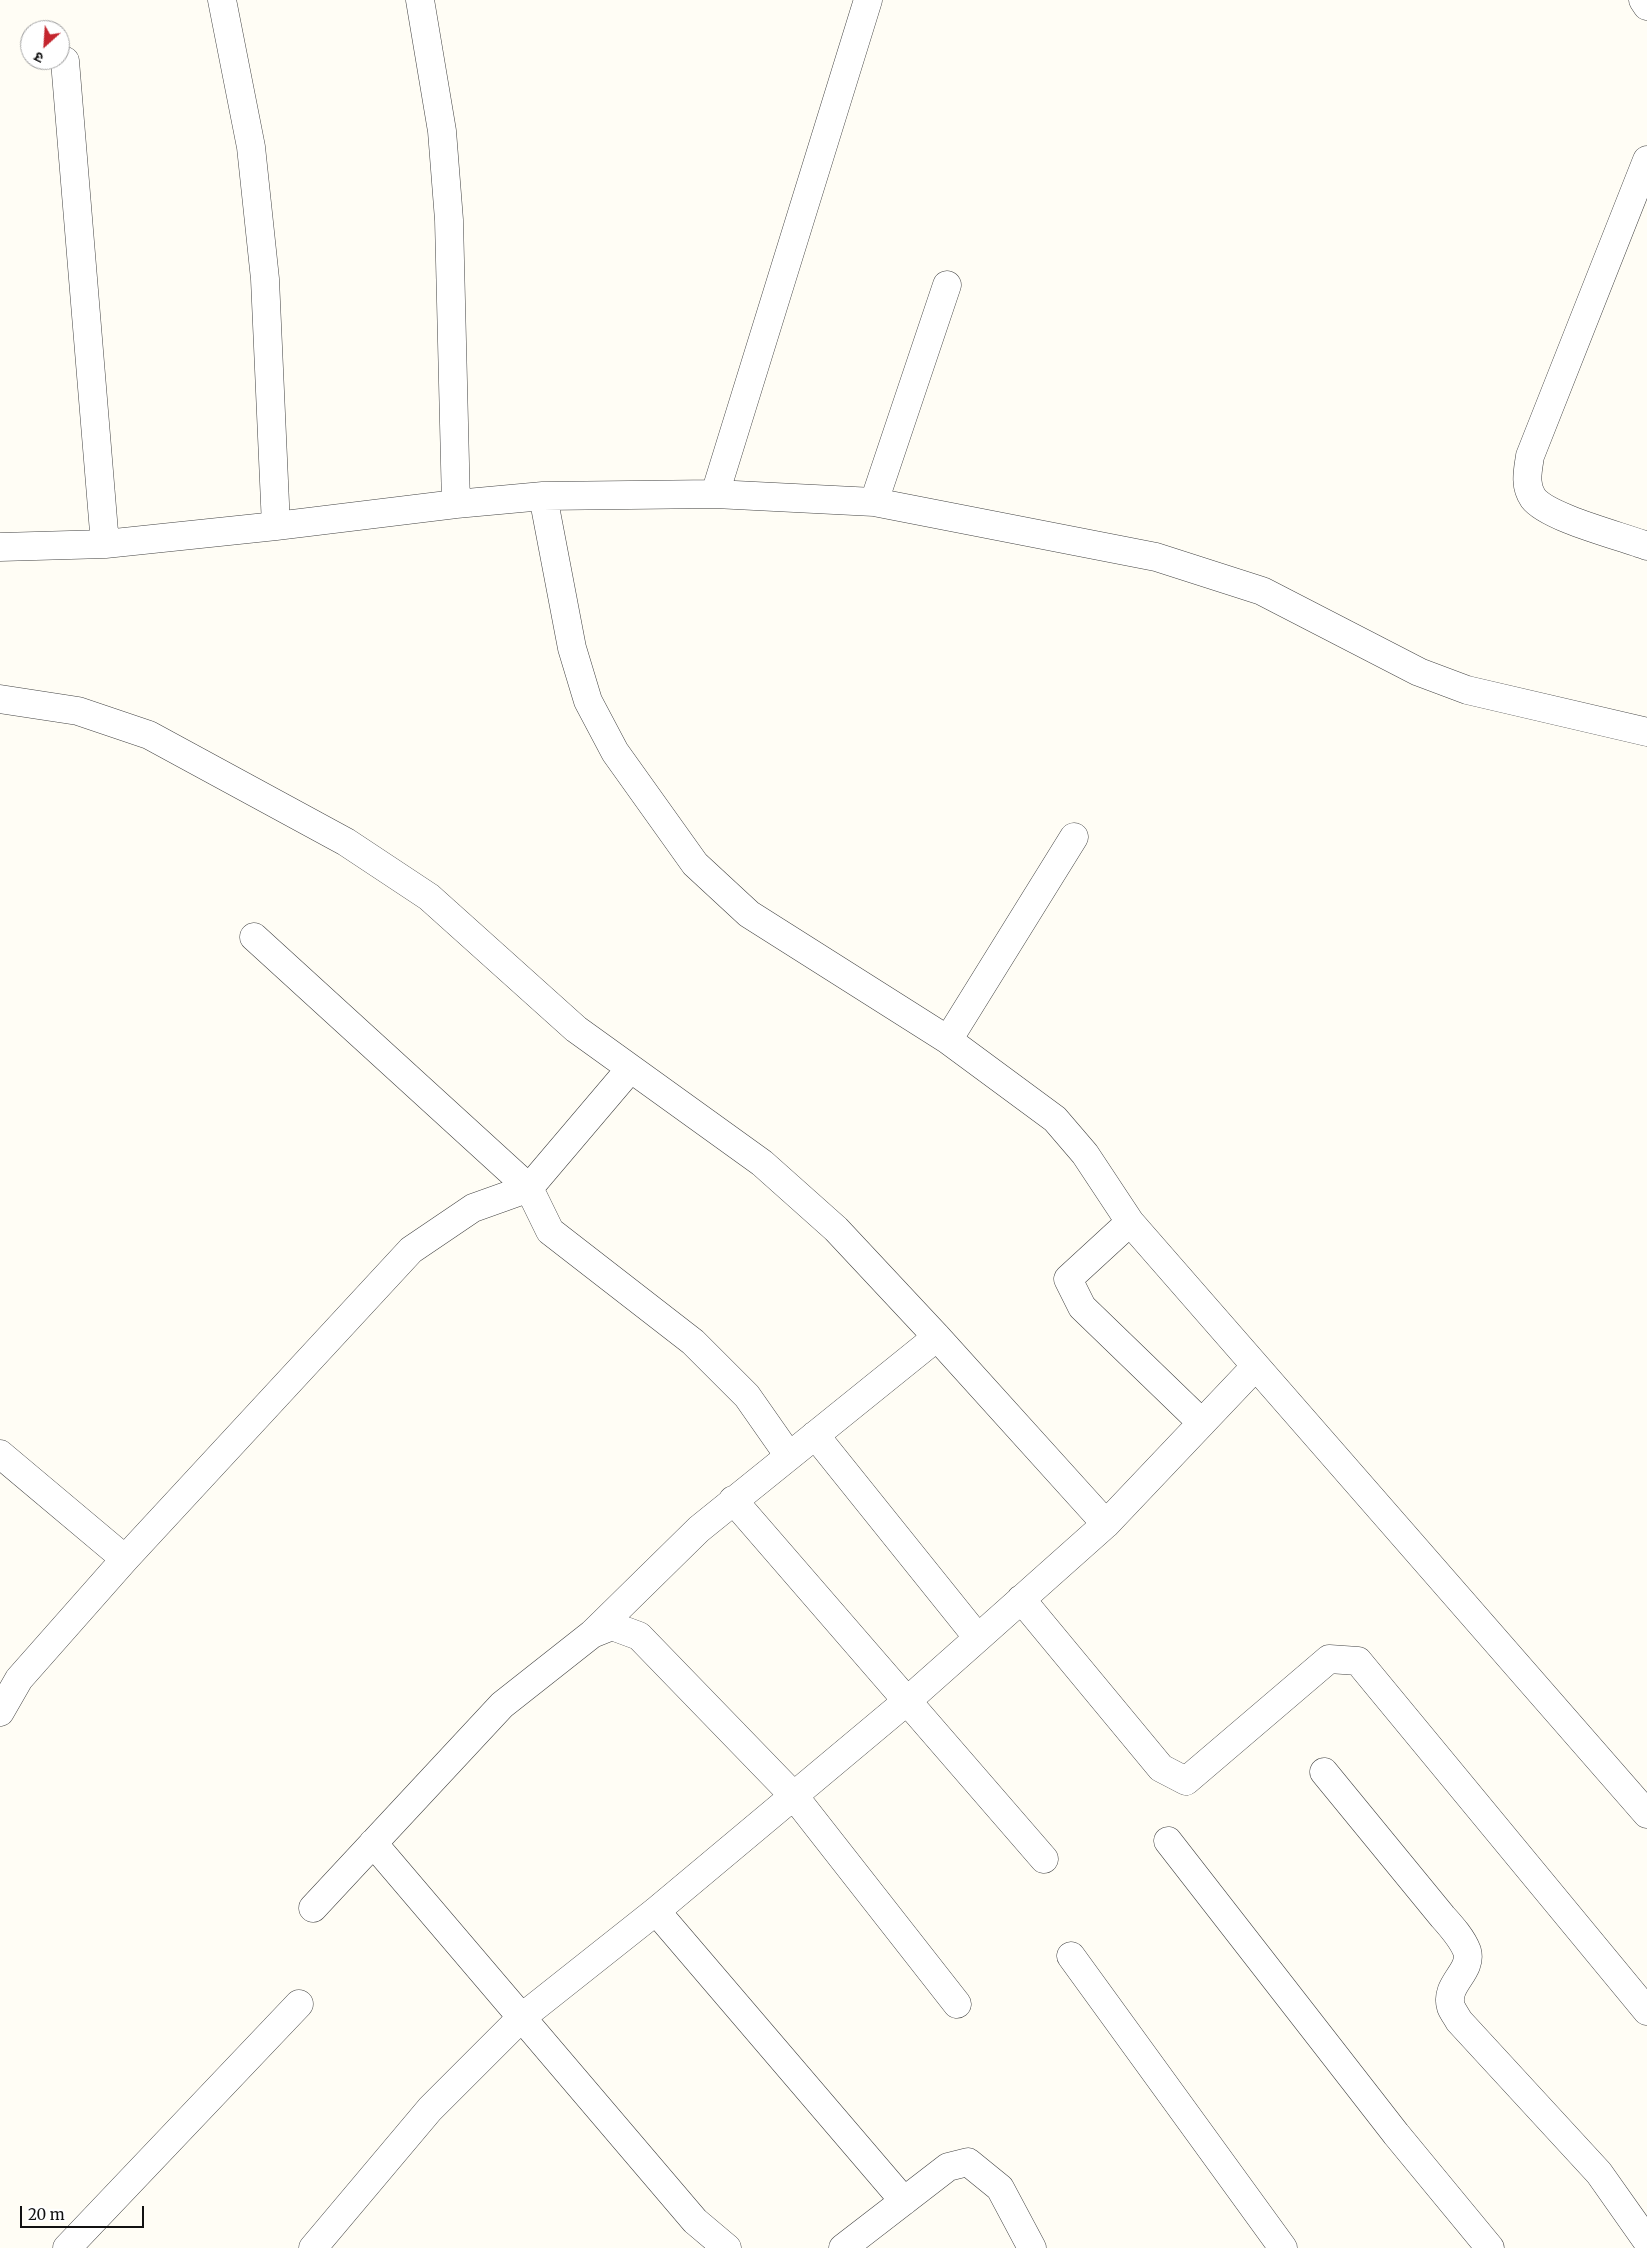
<!DOCTYPE html>
<meta charset="utf-8">
<style>
body{margin:0}
#map{position:relative;width:1647px;height:2248px;overflow:hidden;background:#fffdf5;font-family:Merriweather,"Noto Sans Devanagari",serif}
canvas{display:block}
.north{position:absolute;left:20px;top:20px;width:50px;height:50px;box-sizing:border-box;background:#fff;border:1px solid #a0a0a0;border-radius:50%;rotate:206deg;font-size:14px;font-weight:700;line-height:20px;text-align:center;color:#111}
.north::after{content:'';display:block;margin:auto;width:18px;height:22px;background:#c4262e;clip-path:polygon(50% 0,100% 100%,50% 72%,0 100%)}
.scale{position:absolute;left:20px;top:2206px;width:124px;height:22px;box-sizing:border-box;border:2px solid #111;border-top:0;padding-left:6px;font-size:15px;line-height:18px;white-space:nowrap;color:#111;-webkit-text-stroke:4px #fff;paint-order:stroke}
</style>
<div id="map">
<canvas width="1647" height="2248"></canvas>
<div class="north">उ</div>
<div class="scale">20 m</div>
</div>
<script>
const ctx = document.querySelector('canvas').getContext('2d');
ctx.lineJoin = 'round';
function stroke(path, color, width, dash) { ctx.strokeStyle = color; ctx.lineWidth = width; ctx.lineCap = dash ? 'butt' : 'round'; ctx.setLineDash(dash || []); ctx.stroke(path); }
const minor = new Path2D(`
 M222 0 251 147 265 279 276 526
 M420 0 442 131 449 220 456 504
 M1643 0 1647 6
 M65 61 105 544
 M1647 160 1530 456C1528 470 1524 485 1533 498 1548 518 1621 536 1647 546
 M715 494 868 0
 M543 496 572 648 588 701 615 752 695 864 749 914 948 1040 1055 1119 1085 1154 1130 1222 1647 1814
 M874 502 947 285
 M0 547 105 544 276 526 456 504 543 496 715 494 874 502 1156 557 1262 591 1419 672 1467 690 1647 732
 M0 699 78 711 149 735 346 842 429 897 576 1029 762 1163 836 1229 937 1337 1106 1524
 M254 937 529 1188 550 1231 693 1342 747 1396 789 1456
 M948 1040 1074 837
 M1130 1222 1068 1279 1082 1307 1202 1423
 M815 1435 978 1638
 M0 1454 125 1559
 M733 1500 1044 1859
 M1021 1599 1161 1768 1186 1781 1329 1659 1358 1661 1647 2011
 M592 1634 699 1529 937 1337
 M0 1712 19 1679 125 1559 411 1250 473 1208 529 1188 630 1069
 M1324 1772 1442 1916C1451 1926 1462 1938 1467 1951 1473 1972 1444 1984 1451 2007 1453 2012 1457 2017 1459 2021L1599 2173 1647 2241
 M1168 1841 1396 2134 1490 2248
 M373 1843 695 2221 727 2248
 M313 1908 502 1705 592 1634 612 1626 639 1636 794 1796 957 2004
 M656 1911 904 2201
 M1071 1956 1283 2248
 M67 2248 299 2004
 M313 2248 430 2109 521 2018 656 1911 907 1701 978 1638 1106 1524 1255 1367
 M843 2248 948 2167 968 2162 1000 2188 1032 2248`);
stroke(minor, '#444', 29);
stroke(minor, '#fff', 28);
</script>
